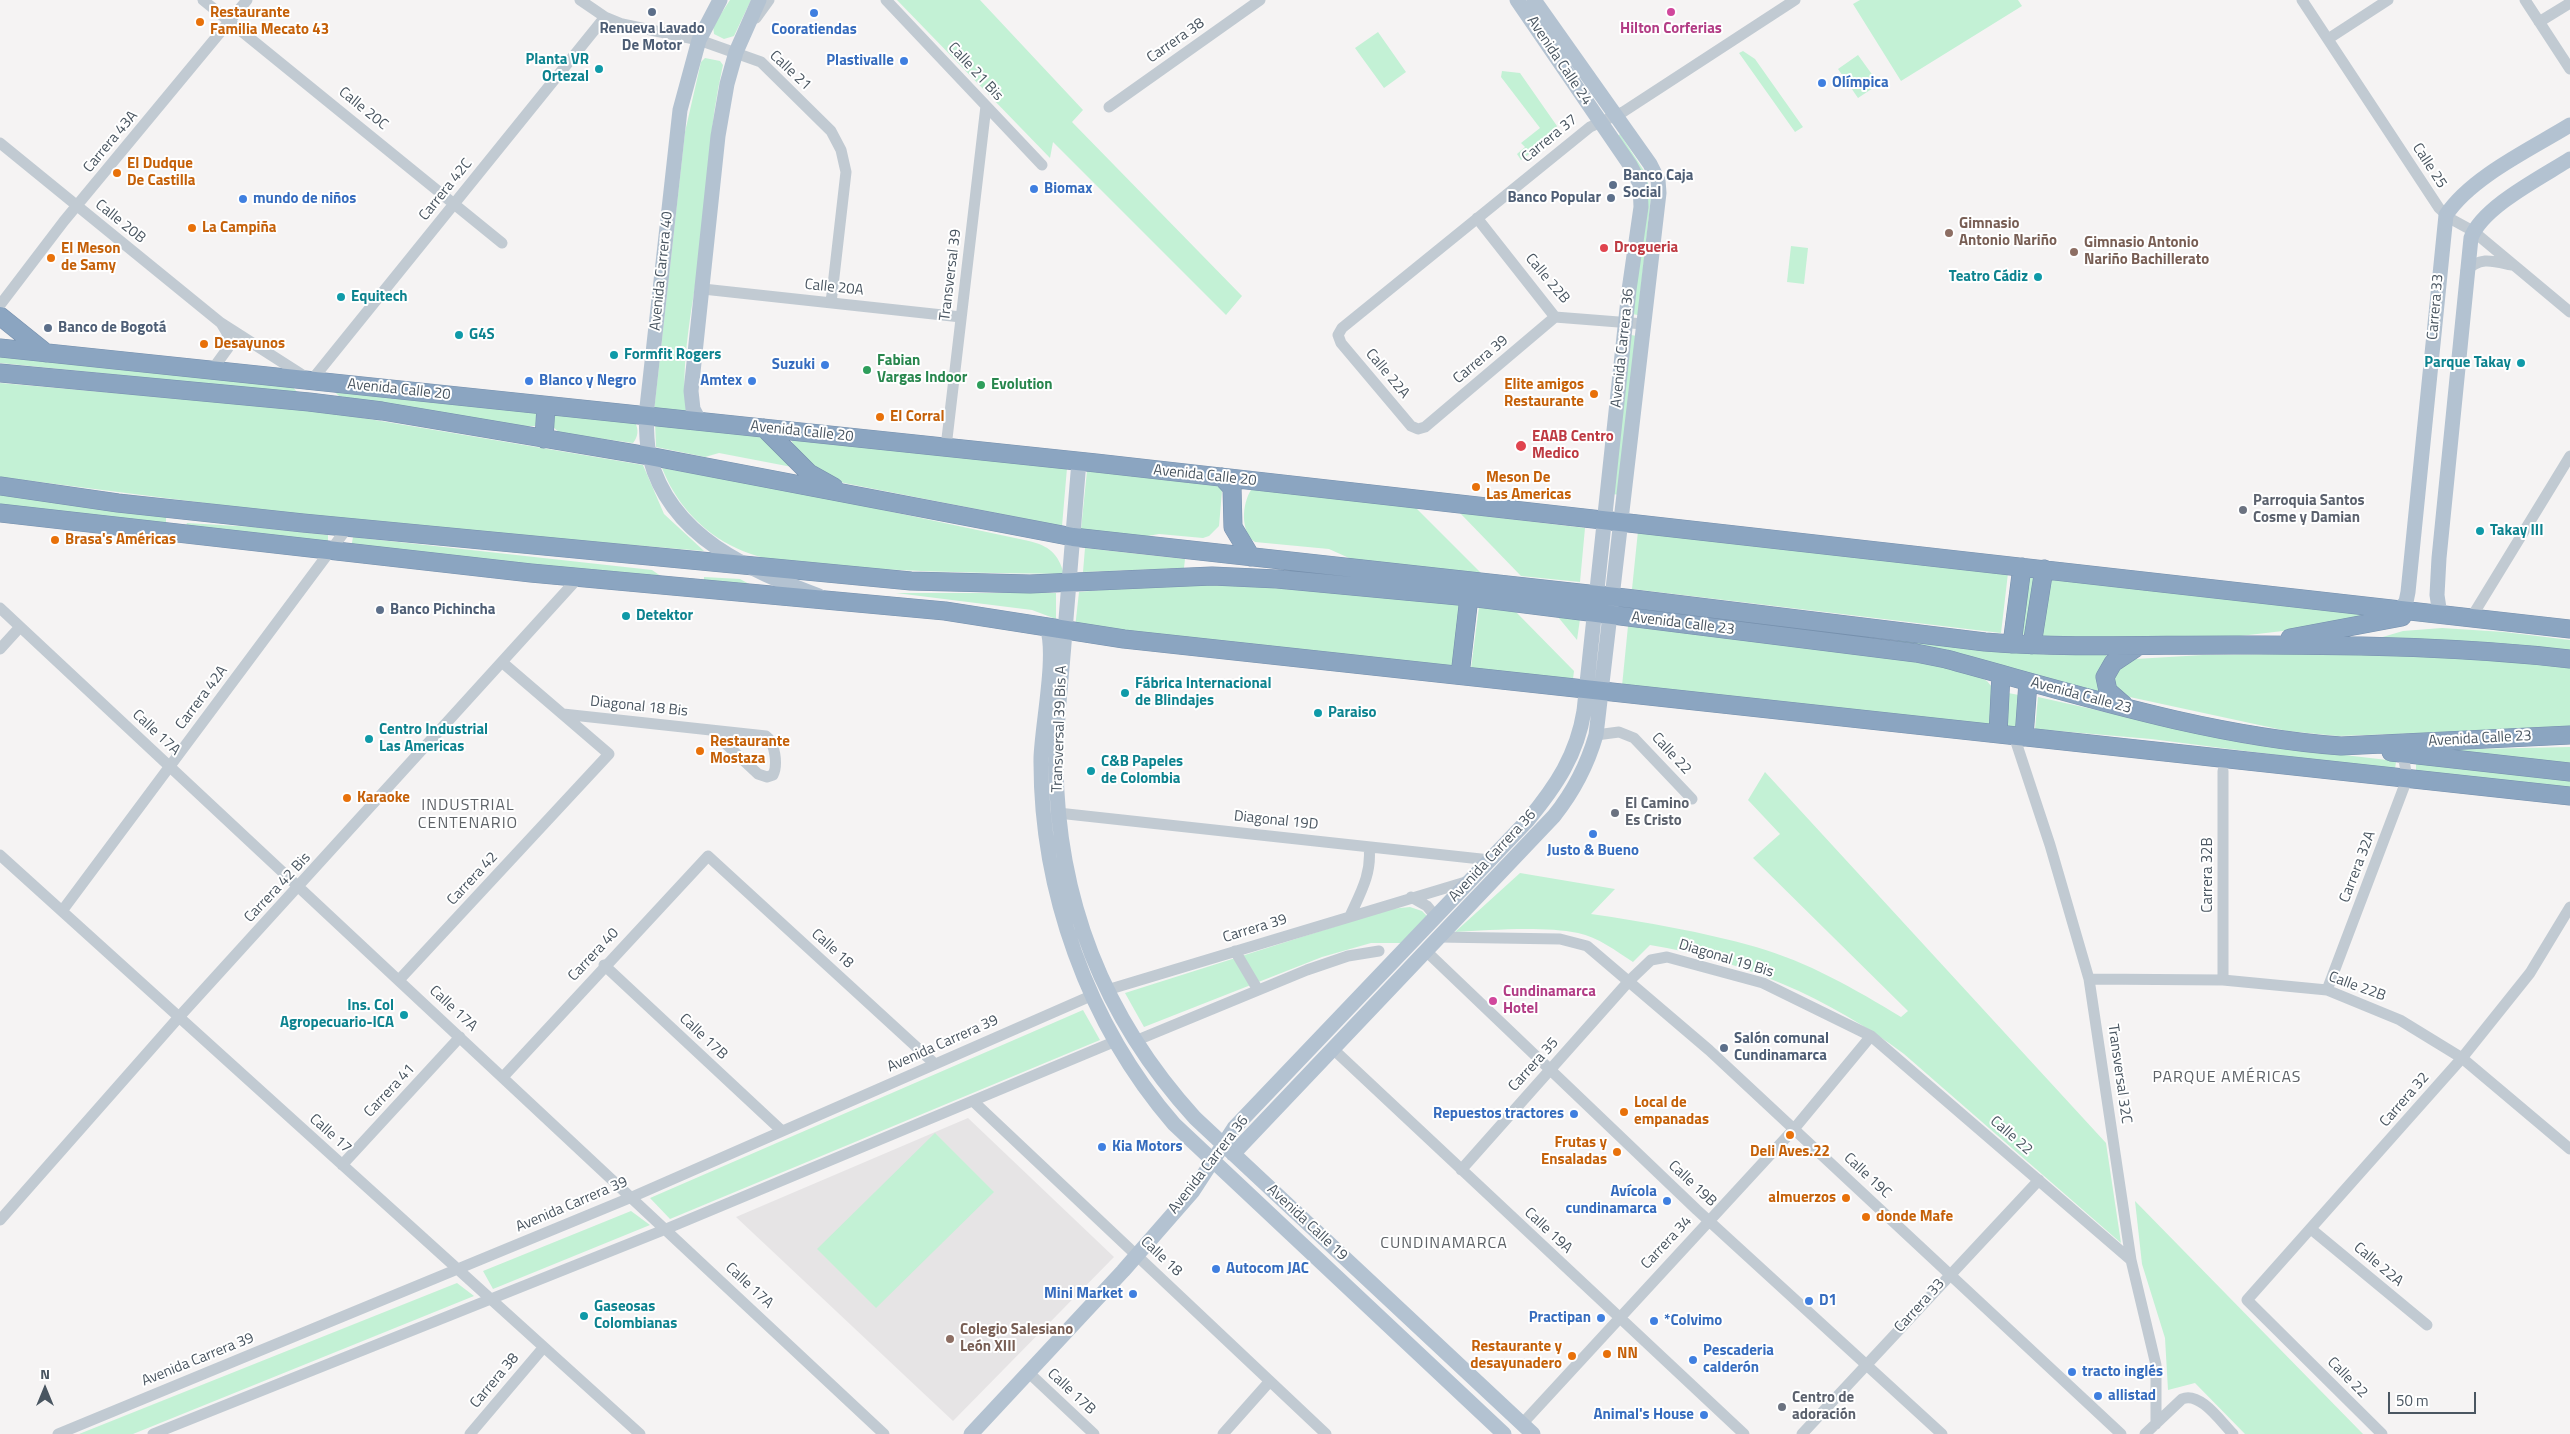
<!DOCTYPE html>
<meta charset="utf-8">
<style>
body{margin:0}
#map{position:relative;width:2570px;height:1434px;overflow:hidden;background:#f5f3f3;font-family:"Titillium Web",sans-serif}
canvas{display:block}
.north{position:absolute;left:20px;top:1364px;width:50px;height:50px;-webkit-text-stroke:4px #fff;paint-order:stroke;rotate:0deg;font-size:14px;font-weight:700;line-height:20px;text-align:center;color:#4a5661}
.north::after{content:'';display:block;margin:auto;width:18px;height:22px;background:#4a5661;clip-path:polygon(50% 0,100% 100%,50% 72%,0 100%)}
.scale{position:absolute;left:2388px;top:1392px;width:88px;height:22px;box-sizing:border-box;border:2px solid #4a5661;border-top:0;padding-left:6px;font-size:15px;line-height:18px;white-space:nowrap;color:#4a5661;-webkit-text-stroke:4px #fff;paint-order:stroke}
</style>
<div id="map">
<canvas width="2570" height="1434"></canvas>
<div class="north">N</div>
<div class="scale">50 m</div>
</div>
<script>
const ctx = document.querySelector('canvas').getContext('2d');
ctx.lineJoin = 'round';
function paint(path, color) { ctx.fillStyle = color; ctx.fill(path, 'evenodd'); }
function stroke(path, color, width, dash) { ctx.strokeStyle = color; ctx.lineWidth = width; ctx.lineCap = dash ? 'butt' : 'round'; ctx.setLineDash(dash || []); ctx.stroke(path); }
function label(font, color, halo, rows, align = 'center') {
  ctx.font = font + ' "Titillium Web",sans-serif'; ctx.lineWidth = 4; ctx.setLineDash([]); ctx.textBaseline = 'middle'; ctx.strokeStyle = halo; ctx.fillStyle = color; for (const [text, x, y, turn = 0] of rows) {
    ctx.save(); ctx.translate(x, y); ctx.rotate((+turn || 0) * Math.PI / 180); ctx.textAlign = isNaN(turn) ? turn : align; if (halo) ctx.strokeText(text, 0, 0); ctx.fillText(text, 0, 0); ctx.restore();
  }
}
const education = new Path2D(`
 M968 1118 1114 1257 953 1421 736 1217Z`);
const green = new Path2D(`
 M730 0H751L734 36 724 39 714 34 713 26Z
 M897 0H980L1083 110 1072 122 1242 296 1226 315 1053 142 1050 158Z
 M1860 0H2018L2022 6 1901 81 1853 4Z
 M1378 32 1406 72 1384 88 1355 48Z
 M1743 51 1755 59 1803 127 1795 132 1739 53Z
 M1858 55 1879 84 1858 98 1838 69Z
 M705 58 720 61 723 65C709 126 707 186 701 248 696 288 676 379 689 414L654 411 685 132 701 62Z
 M1502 71 1520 73 1557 126 1547 141 1521 160 1517 154 1525 147 1521 143 1540 128 1501 77Z
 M1620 134 1646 174 1651 197 1638 315 1632 314 1645 212 1617 137Z
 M1791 246 1808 248 1804 284 1787 282Z
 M1631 335 1637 336 1619 495 1613 494Z
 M0 353 290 384 298 393 0 363Z
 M0 383 321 411 643 465 664 514 704 551 451 530 252 509 0 477Z
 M333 390 530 410 540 414 535 426H524L339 396Z
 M555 413 635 422C639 430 638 437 633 443L560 433 553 427Z
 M655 421 758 436 767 440 792 467 719 453 705 457 656 447Z
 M789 436 1067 468 1062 526 844 483C818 474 801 461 789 436Z
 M662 468 808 494 1029 541C1049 546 1058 553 1064 574 991 573 918 572 845 567 806 564 765 564 730 545 698 528 675 501 662 468Z
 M1087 471 1220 486 1222 491 1219 526 1209 536 1203 538 1159 534 1142 537 1081 529Z
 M1259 489 1414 506 1482 574 1358 562 1329 549 1255 542C1240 532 1242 504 1251 490Z
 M0 494 166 517V527L0 508Z
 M1460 513 1585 528 1580 582 1521 576Z
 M187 523 254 527 328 535V545L184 530Z
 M1638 531 2008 573 2001 633 1632 589Z
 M353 537 652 570 671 583 351 548Z
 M1085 548 1185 559 1184 568 1083 572Z
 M2051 576 2364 615 2300 629 2240 636 2042 639Z
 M704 577 740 579 760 590 704 586Z
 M2029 577 2035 578 2027 635 2021 634Z
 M1205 585 1262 587 1460 604 1453 666 1075 628 1079 592 1146 586Z
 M896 593H1056V619L1032 610Z
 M1479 607 1516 612 1574 671 1573 679 1471 668Z
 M1558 617 1580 619 1577 640Z
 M1628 626 1914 660 1976 675 1987 681 1992 687 1993 725 1622 686Z
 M2442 628 2504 632 2570 640V652L2461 641H2369L2403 631Z
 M1899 638 2033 654 2107 655 2098 673 2105 696C2036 676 1970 655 1898 643Z
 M2364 653 2528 662 2570 668V728L2338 736 2287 731 2125 696 2117 691 2112 670 2120 662 2135 659 2203 655Z
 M2008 693 2019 695 2017 728 2006 727Z
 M2038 697 2249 744 2396 761 2395 770 2151 739 2035 729Z
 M2570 747V763L2426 750Z
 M2416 763 2570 778V790L2416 773Z
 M1765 772 2106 1143 2121 1243 1904 1054C1831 999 1740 959 1650 945L1633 962C1616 951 1598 937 1578 933 1543 926 1491 930 1455 932L1520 873 1615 889 1591 914C1646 922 1703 932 1756 947 1808 962 1855 989 1901 1017L1908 1011 1753 858 1780 834 1748 800Z
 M1410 907 1422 911 1428 917 1405 943H1371L1322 957 1144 1027 1125 993 1390 909Z
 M1083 1010 1100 1040 670 1219 650 1198Z
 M935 1133 994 1192 876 1308 817 1249Z
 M2135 1201 2363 1434H2245L2195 1383 2168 1390 2165 1338 2142 1264Z
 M631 1211 650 1225 493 1289 483 1271Z
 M457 1283 474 1296 133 1434H79Z`);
const minor = new Path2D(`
 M203 0 502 243
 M580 0 605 17 622 24 699 40 761 62 831 131 841 150 846 172 831 303
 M886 0 1042 165
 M2302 0 2439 208 2451 219 2473 231 2570 312
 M2525 0 2570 69
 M756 18 769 0
 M2539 22 2570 3
 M2328 39 2388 0
 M1109 107 1260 0
 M0 143 221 323 307 378
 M1477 218 1555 317 1644 324
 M2466 271C2480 256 2493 261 2511 265
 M703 289 961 317
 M0 305 64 221 247 0
 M1555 317 1425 427 1418 429 1411 426 1341 343 1338 335 1342 328 1590 127 1623 112 1795 0
 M212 370 228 348 227 333 221 323
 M311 381 605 17
 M946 447 986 106
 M0 608 884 1434
 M2471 618 2570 456
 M0 649 20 627
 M563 714 766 736C775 742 778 765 773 775L767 777 758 774 711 730
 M1596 735 1619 732 1634 738 1692 799
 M2014 736 2050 845 2089 979 2131 1260 2156 1365V1424
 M2223 771V980
 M1058 813 1490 860
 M0 855 640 1434
 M1411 897 1427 906 1436 917
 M62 911 348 527
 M1350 916C1361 892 1372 873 1369 847
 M1438 937 1560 939 1587 946 1709 1050 2121 1434
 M1235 951 1258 990
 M1426 951 1697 1210 1942 1434
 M604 965 782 1131
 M2089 979 2223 980 2327 990 2400 1020 2462 1058 2570 1149
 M399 980 609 754 503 663
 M1107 990 1469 881
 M2327 990 2407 779 2403 753
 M1135 1041 1307 970 1348 956 1379 951
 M1333 1049 1744 1434
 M503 1077 708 856 935 1064
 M974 1102 1326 1434
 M342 1165 460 1037
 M1461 1170 1629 981 1651 960 1667 957 1763 983 1871 1036 2131 1260
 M0 1220 179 1017 579 577
 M2311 1229 2427 1325
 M1028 1372 1094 1434
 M1522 1424 1794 1129 1871 1036
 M58 1434 632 1197 1093 995
 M153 1434 666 1229 1116 1041
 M470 1434 543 1348
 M1223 1434 1270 1381
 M1802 1434 2039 1180
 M2145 1434 2182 1399C2200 1391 2221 1422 2233 1434
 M2382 1434 2247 1300 2462 1058 2530 973 2570 907`);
const major = new Path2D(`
 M720 0 699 40 680 110 646 416C647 430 646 445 650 458 671 538 748 569 819 596
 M700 422 693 409 691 391 718 136 727 84 736 52 759 0
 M1079 461C1074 518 1070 575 1065 631 1062 675 1056 719 1056 763 1057 899 1103 1017 1195 1118L1533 1434
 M2399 610 2406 602 2408 592 2446 215C2471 177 2531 149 2570 125
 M2440 615 2437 595 2439 558 2471 238C2482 207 2542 177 2570 159
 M1047 627C1057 655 1042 725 1041 758 1040 889 1088 1025 1174 1124L1504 1434
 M1233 1154 1554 816C1574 791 1587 766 1596 735L1659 193 1658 180 1650 164 1534 0
 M971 1434 1123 1271 1193 1191 1234 1128 1528 820C1556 786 1577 755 1584 711L1629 290 1641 207 1640 184 1630 165 1517 0`);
const highway = new Path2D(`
 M0 316 46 353
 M0 348 1096 463 2570 629
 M0 373 309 402 382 411 649 456 1073 537 1634 599 1985 642C2076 649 2166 644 2257 645 2362 645 2466 647 2570 659
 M764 428 809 473 834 487
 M544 439 546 406
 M1222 477 1232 488 1233 527 1251 557
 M0 486 118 503 303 523 911 581 1030 584 1212 576 1277 579 1469 597 1916 653 1946 659C2076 694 2206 736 2341 746L2570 735
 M0 513 531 573 945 611 1124 639 2570 796
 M2290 638 2402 617
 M2012 644 2022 567
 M2032 645 2044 569
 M1460 675 1469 597
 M2124 705 2108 691 2105 677 2113 663 2137 647
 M1998 734 2001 674
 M2024 737 2028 682
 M2391 752 2570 772`);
const markers = [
 [652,12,5,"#5c6f8a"],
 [1671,12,5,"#d1479c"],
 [814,13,5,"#3f7fe0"],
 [200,22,5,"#e8710a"],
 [904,61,5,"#3f7fe0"],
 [599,69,5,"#0f9aa8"],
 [1822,83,5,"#3f7fe0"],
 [117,173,5,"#e8710a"],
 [1613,185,5,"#5c6f8a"],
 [1034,189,5,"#3f7fe0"],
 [1611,198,5,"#5c6f8a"],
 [243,199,5,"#3f7fe0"],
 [192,228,5,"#e8710a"],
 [1949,233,5,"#8d6e63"],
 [1604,248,5,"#e0444e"],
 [2074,252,5,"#8d6e63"],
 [51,258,5,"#e8710a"],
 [2038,277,5,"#0f9aa8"],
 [341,297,5,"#0f9aa8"],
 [48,328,5,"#5c6f8a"],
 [459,335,5,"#0f9aa8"],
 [204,344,5,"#e8710a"],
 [614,355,5,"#0f9aa8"],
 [2521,363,5,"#0f9aa8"],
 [825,365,5,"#3f7fe0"],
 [867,370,5,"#2e9e5b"],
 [529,381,5,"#3f7fe0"],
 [752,381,5,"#3f7fe0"],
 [981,385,5,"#2e9e5b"],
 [1594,394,5,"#e8710a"],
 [880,417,5,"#e8710a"],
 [1521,446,6,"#e0444e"],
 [1476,487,5,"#e8710a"],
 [2243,510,5,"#6b7280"],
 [2480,531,5,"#0f9aa8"],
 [55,540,5,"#e8710a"],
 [380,610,5,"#5c6f8a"],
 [626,616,5,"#0f9aa8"],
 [1125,693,5,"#0f9aa8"],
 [1318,713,5,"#0f9aa8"],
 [369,739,5,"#0f9aa8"],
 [700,751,5,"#e8710a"],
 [1091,771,5,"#0f9aa8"],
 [347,798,5,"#e8710a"],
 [1615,813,5,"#6b7280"],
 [1593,834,5,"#3f7fe0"],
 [1493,1001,5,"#d1479c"],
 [404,1015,5,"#0f9aa8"],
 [1724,1048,5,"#5c6f8a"],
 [1624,1112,5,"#e8710a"],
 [1574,1114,5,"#3f7fe0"],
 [1790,1135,5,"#e8710a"],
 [1102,1147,5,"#3f7fe0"],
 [1617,1152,5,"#e8710a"],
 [1846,1198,5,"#e8710a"],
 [1667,1201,5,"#3f7fe0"],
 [1866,1217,5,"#e8710a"],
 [1216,1269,5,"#3f7fe0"],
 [1133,1294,5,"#3f7fe0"],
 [1809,1301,5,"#3f7fe0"],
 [584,1316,5,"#0f9aa8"],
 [1601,1318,5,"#3f7fe0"],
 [1654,1321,5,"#3f7fe0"],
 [950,1339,5,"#8d6e63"],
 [1607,1354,5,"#e8710a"],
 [1572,1356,5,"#e8710a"],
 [1693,1360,5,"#3f7fe0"],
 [2072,1372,5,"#3f7fe0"],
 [2098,1396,5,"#3f7fe0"],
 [1782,1407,5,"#6b7280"],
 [1704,1415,5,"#3f7fe0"]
];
const foodNames = [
 ["Restaurante",210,13],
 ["Familia Mecato 43",210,30],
 ["El Dudque",127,164],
 ["De Castilla",127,181],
 ["La Campiña",202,228],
 ["El Meson",61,249],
 ["de Samy",61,266],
 ["Desayunos",214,344],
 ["Elite amigos",1584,385,"right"],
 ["Restaurante",1584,402,"right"],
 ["El Corral",890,417],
 ["Meson De",1486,478],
 ["Las Americas",1486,495],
 ["Brasa's Américas",65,540],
 ["Restaurante",710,742],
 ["Mostaza",710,759],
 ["Karaoke",357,798],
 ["Local de",1634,1103],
 ["empanadas",1634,1120],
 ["Frutas y",1607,1143,"right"],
 ["Ensaladas",1607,1160,"right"],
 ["Deli Aves.22",1790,1152,"center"],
 ["almuerzos",1836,1198,"right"],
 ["donde Mafe",1876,1217],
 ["Restaurante y",1562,1347,"right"],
 ["desayunadero",1562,1364,"right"],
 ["NN",1617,1354]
];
const serviceNames = [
 ["Renueva Lavado",652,29,"center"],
 ["De Motor",652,46,"center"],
 ["Banco Caja",1623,176],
 ["Social",1623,193],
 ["Banco Popular",1601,198,"right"],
 ["Banco de Bogotá",58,328],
 ["Banco Pichincha",390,610],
 ["Salón comunal",1734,1039],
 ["Cundinamarca",1734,1056]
];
const hotelNames = [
 ["Hilton Corferias",1671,29],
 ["Cundinamarca",1503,992,"left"],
 ["Hotel",1503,1009,"left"]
];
const shopNames = [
 ["Cooratiendas",814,30,"center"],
 ["Plastivalle",894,61,"right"],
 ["Olímpica",1832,83],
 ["Biomax",1044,189],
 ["mundo de niños",253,199],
 ["Suzuki",815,365,"right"],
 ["Blanco y Negro",539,381],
 ["Amtex",742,381,"right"],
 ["Justo & Bueno",1593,851,"center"],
 ["Repuestos tractores",1564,1114,"right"],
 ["Kia Motors",1112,1147],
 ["Avícola",1657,1192,"right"],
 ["cundinamarca",1657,1209,"right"],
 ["Autocom JAC",1226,1269],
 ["Mini Market",1123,1294,"right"],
 ["D1",1819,1301],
 ["Practipan",1591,1318,"right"],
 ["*Colvimo",1664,1321],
 ["Pescaderia",1703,1351],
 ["calderón",1703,1368],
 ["tracto inglés",2082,1372],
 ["allistad",2108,1396],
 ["Animal's House",1694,1415,"right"]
];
const streetNames = [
 ["Carrera 38",1176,41,-35],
 ["Avenida Calle 24",1559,61,56],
 ["Calle 21",790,71,43],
 ["Calle 21 Bis",975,72,47],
 ["Calle 20C",363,109,39],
 ["Carrera 37",1550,139,-39],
 ["Carrera 43A",111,142,-50],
 ["Calle 25",2429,166,57],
 ["Carrera 42C",446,190,-51],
 ["Calle 20B",120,222,39],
 ["Avenida Carrera 40",662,271,-84],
 ["Transversal 39",951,275,-83],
 ["Calle 22B",1547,279,50],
 ["Calle 20A",834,288,6],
 ["Carrera 33",2436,307,-85],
 ["Avenida Carrera 36",1623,348,-84],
 ["Carrera 39",1481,360,-40],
 ["Calle 22A",1387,374,50],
 ["Avenida Calle 20",399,390,6],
 ["Avenida Calle 20",802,432,6],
 ["Avenida Calle 20",1205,476,6],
 ["Avenida Calle 23",1683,624,7],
 ["Avenida Calle 23",2081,696,15],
 ["Carrera 42A",202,698,-53],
 ["Diagonal 18 Bis",639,707,6],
 ["Transversal 39 Bis A",1060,729,-88],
 ["Calle 17A",156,733,43],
 ["Avenida Calle 23",2480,739,-3],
 ["Calle 22",1671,754,47],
 ["Diagonal 19D",1276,821,6],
 ["Avenida Carrera 36",1493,856,-47],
 ["Carrera 32A",2358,867,-69],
 ["Carrera 32B",2208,875,-90],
 ["Carrera 42",473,879,-47],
 ["Carrera 42 Bis",278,888,-47],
 ["Carrera 39",1255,929,-17],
 ["Calle 18",832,949,42],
 ["Carrera 40",594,955,-47],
 ["Diagonal 19 Bis",1726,959,17],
 ["Calle 22B",2357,987,20],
 ["Calle 17A",453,1009,43],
 ["Calle 17B",703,1037,43],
 ["Avenida Carrera 39",943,1044,-24],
 ["Carrera 35",1534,1065,-48],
 ["Transversal 32C",2119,1074,82],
 ["Carrera 41",390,1091,-47],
 ["Carrera 32",2405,1100,-49],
 ["Calle 17",330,1134,42],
 ["Calle 22",2011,1136,41],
 ["Avenida Carrera 36",1209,1165,-52],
 ["Calle 19C",1867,1176,43],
 ["Calle 19B",1692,1184,43],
 ["Avenida Carrera 39",572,1205,-23],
 ["Avenida Calle 19",1307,1223,43],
 ["Calle 19A",1548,1231,43],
 ["Carrera 34",1667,1243,-47],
 ["Calle 18",1161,1257,43],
 ["Calle 22A",2378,1265,40],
 ["Calle 17A",749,1286,43],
 ["Carrera 33",1920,1306,-48],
 ["Avenida Carrera 39",198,1360,-22],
 ["Calle 22",2347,1378,45],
 ["Carrera 38",495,1381,-50],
 ["Calle 17B",1071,1392,43]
];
const cultureNames = [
 ["Planta VR",589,60,"right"],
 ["Ortezal",589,77,"right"],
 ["Teatro Cádiz",2028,277,"right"],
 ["Equitech",351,297],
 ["G4S",469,335],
 ["Formfit Rogers",624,355],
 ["Parque Takay",2511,363,"right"],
 ["Takay III",2490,531],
 ["Detektor",636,616],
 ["Fábrica Internacional",1135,684],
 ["de Blindajes",1135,701],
 ["Paraiso",1328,713],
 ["Centro Industrial",379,730],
 ["Las Americas",379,747],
 ["C&B Papeles",1101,762],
 ["de Colombia",1101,779],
 ["Ins. Col",394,1006,"right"],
 ["Agropecuario-ICA",394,1023,"right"],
 ["Gaseosas",594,1307],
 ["Colombianas",594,1324]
];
const educationNames = [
 ["Gimnasio",1959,224],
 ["Antonio Nariño",1959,241],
 ["Gimnasio Antonio",2084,243],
 ["Nariño Bachillerato",2084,260],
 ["Colegio Salesiano",960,1330],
 ["León XIII",960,1347]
];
const healthNames = [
 ["Drogueria",1614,248],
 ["EAAB Centro",1532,437],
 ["Medico",1532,454]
];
const leisureNames = [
 ["Fabian",877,361],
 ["Vargas Indoor",877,378],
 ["Evolution",991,385]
];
const worshipNames = [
 ["Parroquia Santos",2253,501],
 ["Cosme y Damian",2253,518],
 ["El Camino",1625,804],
 ["Es Cristo",1625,821],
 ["Centro de",1792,1398],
 ["adoración",1792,1415]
];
const neighbourhoodNames = [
 ["INDUSTRIAL",468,806],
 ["CENTENARIO",468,824],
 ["PARQUE AMÉRICAS",2227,1078],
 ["CUNDINAMARCA",1444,1244]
];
paint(education, '#e6e4e5');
paint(green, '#c3f1d5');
stroke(highway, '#7690ad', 19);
stroke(minor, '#c1cad2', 11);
stroke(major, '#b3c2d1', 15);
stroke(highway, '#8ba5c1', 18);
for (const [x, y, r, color] of markers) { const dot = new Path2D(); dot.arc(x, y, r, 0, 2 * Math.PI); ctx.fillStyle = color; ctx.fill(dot); stroke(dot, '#fff', 2); }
label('bold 15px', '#c56008', '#fff', foodNames, 'left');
label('bold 15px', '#4e5e75', '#fff', serviceNames, 'left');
label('bold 15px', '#b23c85', '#fff', hotelNames);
label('bold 15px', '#366cbe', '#fff', shopNames, 'left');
label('15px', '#4a5661', '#fff', streetNames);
label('bold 15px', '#0d838f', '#fff', cultureNames, 'left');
label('bold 15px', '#785e54', '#fff', educationNames, 'left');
label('bold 15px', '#be3a42', '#fff', healthNames, 'left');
label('bold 15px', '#27864d', '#fff', leisureNames, 'left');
label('bold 15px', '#5b616d', '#fff', worshipNames, 'left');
ctx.letterSpacing = '1px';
label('16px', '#5f6368', '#fff', neighbourhoodNames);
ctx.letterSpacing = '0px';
</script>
